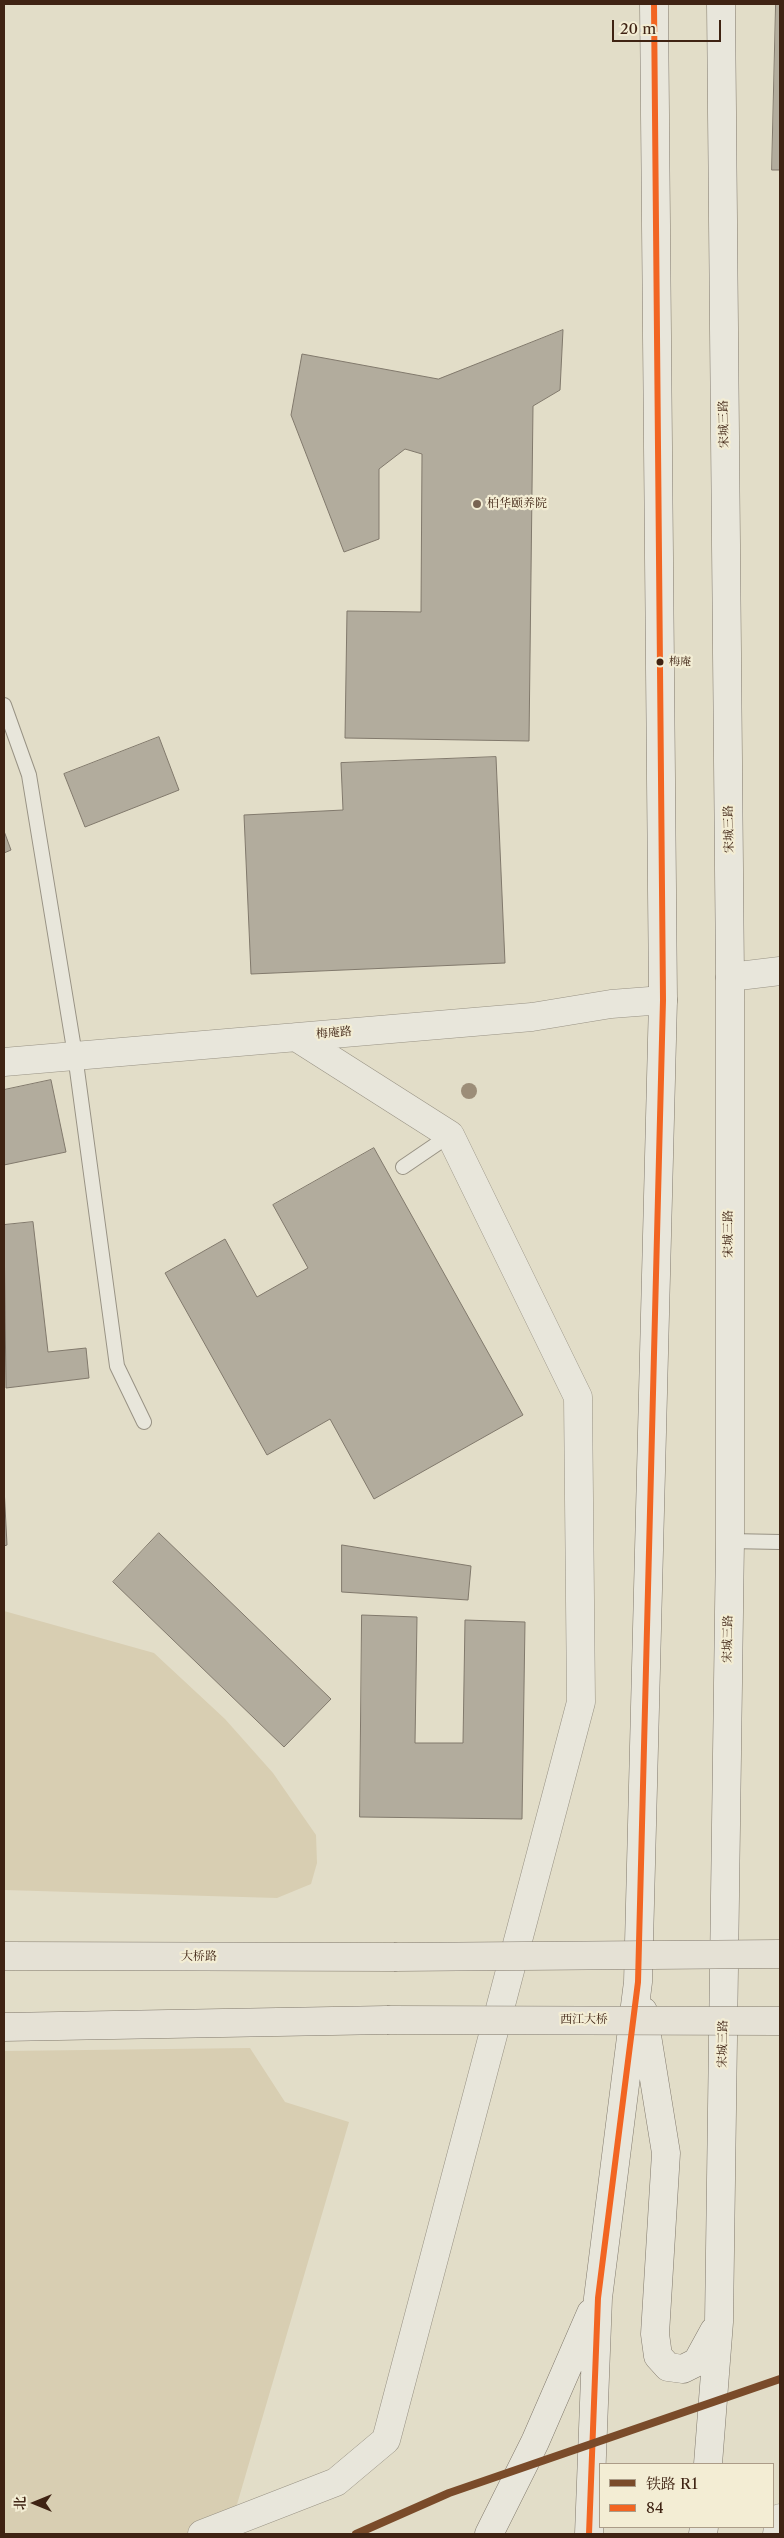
<!DOCTYPE html>
<meta charset="utf-8">
<style>
body{margin:0}
#map{position:relative;width:784px;height:2538px;overflow:hidden;background:#e2ddc8;font-family:"Libre Caslon Text","Noto Serif SC",serif}
canvas{display:block}
.frame{position:absolute;inset:0;border:5px solid #3f2313;pointer-events:none}
.legend{position:absolute;left:599px;top:2463px;width:175px;height:65px;box-sizing:border-box;background:#f3edd4;border:1px solid #ab9c87;margin:0;padding:6px 9px;list-style:none;font-size:15px;color:#3f2313}
.legend li{display:flex;align-items:center;gap:10px;height:25px}
.legend b{width:25px;border:1px solid #ab9c87}
.north{position:absolute;left:10px;top:2478px;width:50px;height:50px;-webkit-text-stroke:4px #f3edd4;paint-order:stroke;rotate:270deg;font-size:14px;font-weight:700;line-height:20px;text-align:center;color:#3f2313}
.north::after{content:'';display:block;margin:auto;width:18px;height:22px;background:#3f2313;clip-path:polygon(50% 0,100% 100%,50% 72%,0 100%)}
.scale{position:absolute;left:612px;top:20px;width:109px;height:22px;box-sizing:border-box;border:2px solid #3f2313;border-top:0;padding-left:6px;font-size:15px;line-height:18px;white-space:nowrap;color:#3f2313;-webkit-text-stroke:4px #f3edd4;paint-order:stroke}
</style>
<div id="map">
<canvas width="784" height="2538"></canvas>
<div class="frame"></div>
<ul class="legend">
<li><b style="height:6px;background:#7a4b2a"></b>铁路 R1</li>
<li><b style="height:6px;background:#f26522"></b>84</li>
</ul>
<div class="north">北</div>
<div class="scale">20 m</div>
</div>
<script>
const ctx = document.querySelector('canvas').getContext('2d');
ctx.lineJoin = 'round';
function paint(path, color) { ctx.fillStyle = color; ctx.fill(path, 'evenodd'); }
function stroke(path, color, width, dash) { ctx.strokeStyle = color; ctx.lineWidth = width; ctx.lineCap = dash ? 'butt' : 'round'; ctx.setLineDash(dash || []); ctx.stroke(path); }
function label(font, color, halo, rows, align = 'center') {
  ctx.font = font + ' "Libre Caslon Text","Noto Serif SC",serif'; ctx.lineWidth = 4.5; ctx.setLineDash([]); ctx.textBaseline = 'middle'; ctx.strokeStyle = halo; ctx.fillStyle = color; for (const [text, x, y, turn = 0] of rows) {
    ctx.save(); ctx.translate(x, y); ctx.rotate((+turn || 0) * Math.PI / 180); ctx.textAlign = isNaN(turn) ? turn : align; if (halo) ctx.strokeText(text, 0, 0); ctx.fillText(text, 0, 0); ctx.restore();
  }
}
const green = new Path2D(`
 M4 1611 154 1653 225 1719 273 1773 316 1835 317 1863 311 1884 277 1898 4 1890Z
 M250 2048 285 2102 349 2122 233 2518 209 2534H4V2051Z`);
const building = new Path2D(`
 M776 4H780V170H772Z
 M563 330 560 390 533 406 529 741 345 738 347 611 421 612 422 454 405 449 379 469V539L344 552 291 415 302 354 438 379Z
 M159 737 179 790 85 827 64 774Z
 M496 757 505 963 251 974 244 815 343 810 341 763Z
 M4 831 11 850 4 853Z
 M51 1080 66 1152 4 1165V1090Z
 M374 1148 523 1415 374 1499 330 1419 267 1455 165 1273 225 1239 257 1297 308 1268 273 1205Z
 M33 1222 48 1352 86 1348 89 1378 6 1388 4 1225Z
 M4 1487 7 1545 4 1546Z
 M159 1533 331 1699 284 1747 113 1582Z
 M342 1545 471 1566 468 1600 342 1592Z
 M362 1615 417 1617 415 1743H463L465 1620 525 1622 522 1819 360 1817Z`);
const lane = new Path2D(`
 M4 705 29 775 75 1055 117 1366 144 1422
 M403 1167 450 1135
 M730 1541 780 1542`);
const street = new Path2D(`
 M730 977 780 971
 M4 1062 532 1017 611 1004 663 1000
 M202 2534 336 2482 386 2440 581 1702 578 1397 450 1135 296 1037
 M777 2534 780 2518`);
const secondary = new Path2D(`
 M643 2011 666 2153 655 2334 658 2356 668 2367 683 2369 697 2362 714 2331
 M708 2464 719 2322 730 1541V977L721 4
 M489 2534 535 2442 591 2313
 M589 2534 598 2298 638 1982 663 1000 654 4
 M703 2534 704 2527`);
const primary = new Path2D(`
 M4 1956 394 1957
 M4 2027 387 2020`);
const primaryBridge = new Path2D(`
 M394 1957 780 1954
 M387 2020 780 2021`);
const bus1 = new Path2D(`
 M589 2534 598 2298 638 1982 663 1000 654 4`);
const rail1 = new Path2D(`
 M356 2534 449 2493 780 2379`);
const trees = [
 [469,1091]
];
const markers = [
 [477,504,5,"#786452"],
 [660,662,4.5,"#3f2313"]
];
const busNames = [
 ["梅庵",669,662]
];
const streetNames = [
 ["宋城三路",724,424,-91],
 ["宋城三路",729,829,-91],
 ["梅庵路",334,1033,-5],
 ["宋城三路",729,1234,-90],
 ["宋城三路",728,1639,-89],
 ["大桥路",199,1957],
 ["西江大桥",584,2020],
 ["宋城三路",723,2044,-89]
];
const poiNames = [
 ["柏华颐养院",487,504]
];
paint(green, '#d8ceb2');
paint(building, '#b2ac9d');
stroke(building, '#81796c', 1);
stroke(lane, '#989284', 16);
stroke(street, '#989284', 29);
stroke(secondary, '#81796c', 29);
stroke(primary, '#81796c', 29);
stroke(lane, '#e8e6db', 14);
stroke(street, '#e8e6db', 28);
stroke(secondary, '#e8e6db', 28);
stroke(primary, '#e5e1d5', 28);
stroke(primaryBridge, '#81796c', 29, []);
stroke(primaryBridge, '#e5e1d5', 28);
stroke(bus1, '#f26522', 6);
stroke(rail1, '#7a4b2a', 8);
ctx.fillStyle = '#9c8d78';
for (const [x, y] of trees) { ctx.beginPath(); ctx.arc(x, y, 8, 0, 2 * Math.PI); ctx.fill(); }
for (const [x, y, r, color] of markers) { const dot = new Path2D(); dot.arc(x, y, r, 0, 2 * Math.PI); ctx.fillStyle = color; ctx.fill(dot); stroke(dot, '#f3edd4', 2); }
label('11px', '#3f2313', '#f3edd4', busNames, 'left');
label('12px', '#3f2313', '#f3edd4', streetNames);
label('12px', '#3f2313', '#f3edd4', poiNames, 'left');
</script>
